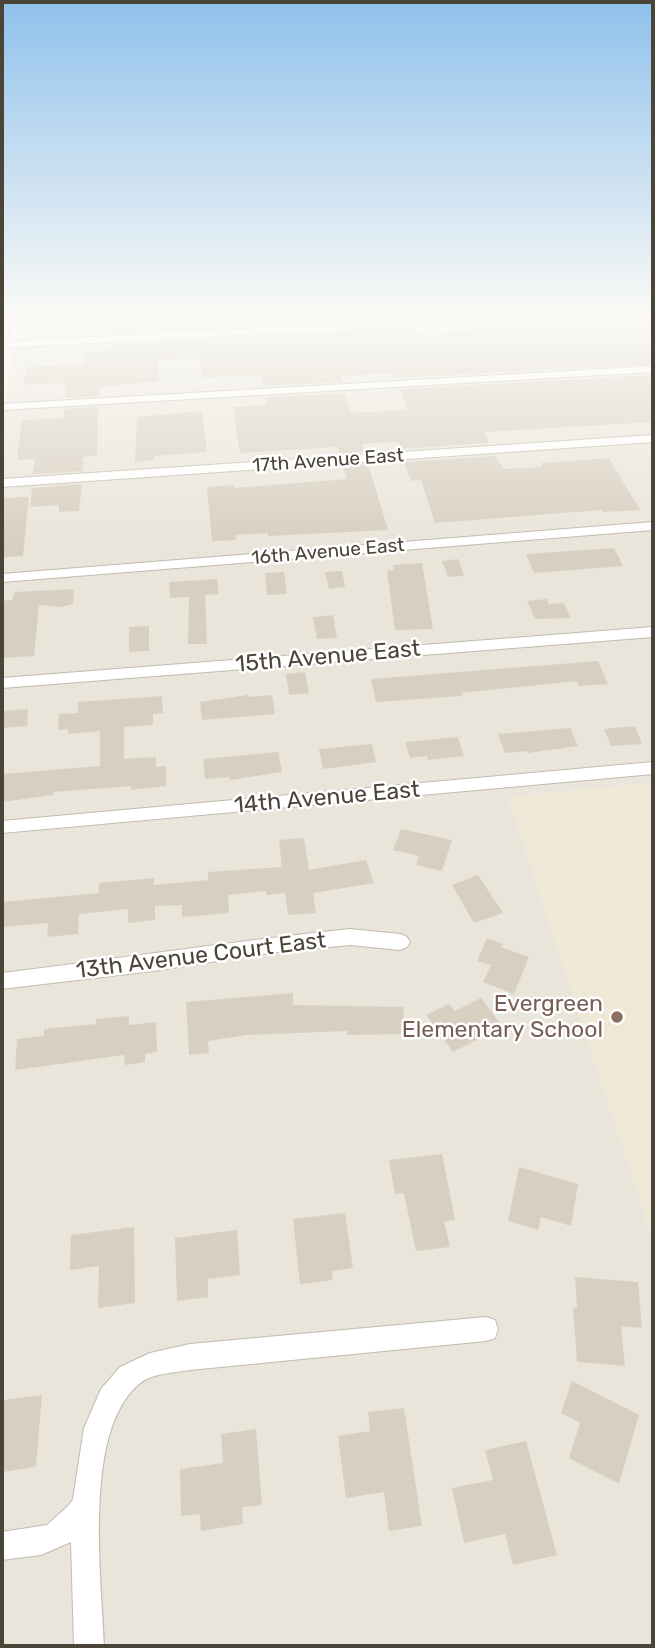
<!DOCTYPE html>
<style>
body{margin:0}
#map{position:relative;width:655px;height:1648px;overflow:hidden;background:#f6f3ec;font-family:Rubik,sans-serif}
canvas{display:block}
.frame{position:absolute;inset:0;border:4px solid #4b4439;pointer-events:none}
</style>
<div id="map">
<canvas width="655" height="1648"></canvas>
<div class="frame"></div>
</div>
<script>
const ctx = document.querySelector('canvas').getContext('2d');
ctx.lineJoin = 'round';
function paint(path, color) { ctx.fillStyle = color; ctx.fill(path, 'evenodd'); }
function stroke(path, color, width, dash) { ctx.strokeStyle = color; ctx.lineWidth = width; ctx.lineCap = dash ? 'butt' : 'round'; ctx.setLineDash(dash || []); ctx.stroke(path); }
function label(font, color, halo, rows, align = 'center') {
  ctx.font = font + ' Rubik,sans-serif'; ctx.lineWidth = 5; ctx.setLineDash([]); ctx.textBaseline = 'middle'; ctx.strokeStyle = halo; ctx.fillStyle = color; for (const [text, x, y, turn = 0] of rows) {
    ctx.save(); ctx.translate(x, y); ctx.rotate((+turn || 0) * Math.PI / 180); ctx.textAlign = isNaN(turn) ? turn : align; if (halo) ctx.strokeText(text, 0, 0); ctx.fillText(text, 0, 0); ctx.restore();
  }
}
const residential = new Path2D(`
 M19 313H653V783L508 797 653 1238V1646H2V417Z`);
const education = new Path2D(`
 M653 783V1238L508 797Z`);
const building = new Path2D(`
 M113 313H143V321L146 322 212 318 211 313H405L407 317 113 333Z
 M653 319V364L396 378 394 373 341 376 342 382 263 386 261 375 202 378 199 358 159 360V381L99 387V396L65 398 66 383 23 385 27 367 83 364V352L113 350V345L411 328 413 333 431 334 509 327 608 325 606 322Z
 M653 375V422L484 432 489 443 401 449 398 442 362 444 364 452 340 454 338 447 240 453 233 407 267 405 265 397 345 393 351 413 407 410 400 389Z
 M98 407 97 456 83 457V471L33 474 35 459 17 460 22 420 63 418 64 409Z
 M202 411 207 452 154 456V460L135 462 137 417Z
 M495 456 504 469 542 467 541 463 609 458 640 510 603 512 601 510 435 523 421 480 411 481 404 462Z
 M368 464 388 530 268 536V533L235 535 236 540 212 541 207 487 234 485 235 488 347 479 343 466Z
 M82 484 79 511 59 512V505L30 507 32 488Z
 M29 497 23 556 2 557 4 498Z
 M614 548 623 566 534 573 526 554Z
 M458 559 464 576 448 577 442 561Z
 M422 563 433 629 395 630 387 571 394 570 393 565Z
 M342 571 345 587 329 589 325 572Z
 M284 572 287 594 267 595 265 573Z
 M217 579 219 594 205 595 207 644H188L189 597 170 598 169 582Z
 M74 589 73 604 60 607 39 605 34 656 2 658V601L12 600 15 592Z
 M547 599 549 604 564 603 571 618 535 619 527 601Z
 M333 615 337 638 317 639 313 617Z
 M149 626V651L129 652V627Z
 M598 661 608 684 579 686 577 681 461 693 463 696 376 702 371 679Z
 M305 672 309 693 289 695 286 674Z
 M248 695 249 697 272 695 275 714 202 720 200 702Z
 M162 696 163 713 153 714V725L124 727V759L156 757V767L166 766V786L131 790V786L53 792V795L2 802V774L100 766V731L68 734V729L58 730 59 714 78 713V702Z
 M28 709 27 726 2 728V711Z
 M635 726 642 744 611 746 604 729Z
 M570 728 578 746 528 753V751L505 753 498 734Z
 M458 737 464 756 428 760 427 756 410 758 405 742Z
 M372 744 376 762 323 769 319 749Z
 M278 752 282 772 230 780 229 777 205 779 203 759Z
 M401 829 452 840 442 871 416 865 419 856 393 850Z
 M304 838 309 870 366 860 374 883 313 893 316 913 288 915 285 893 266 895V891L228 895 229 913 182 917V905L155 906V920L128 923V909L79 914 78 934 47 937 48 923 2 927V902L99 893V883L154 878V885L208 880V872L282 867 279 840Z
 M478 875 503 913 474 923 452 885Z
 M487 938 503 944 501 947 529 957 514 994 483 982 491 965 477 961Z
 M293 993V1005L403 1007 405 1034 347 1035V1031L247 1035 208 1041 209 1053 189 1055 186 1002Z
 M481 998 503 1027 453 1052 426 1015 449 1004 455 1011Z
 M129 1016V1025L156 1022 157 1052 145 1054V1062L125 1065 124 1055 15 1070 17 1039 44 1036V1029L96 1024V1019Z
 M442 1154 455 1220 444 1221 450 1247 416 1251 404 1193 395 1194 389 1160Z
 M519 1167 578 1184 571 1226 541 1217 538 1230 508 1221Z
 M345 1213 353 1268 332 1271 333 1280 300 1284 293 1219Z
 M134 1227 135 1303 98 1308 99 1266 70 1270 71 1235Z
 M237 1230 240 1275 208 1279V1297L177 1301 175 1238Z
 M575 1277 638 1282 642 1328 621 1326 625 1366 577 1362 573 1307 577 1308Z
 M572 1381 639 1415 619 1484 569 1458 580 1423 561 1413Z
 M42 1395 36 1467 2 1472V1400Z
 M404 1408 422 1526 389 1531 384 1492 346 1498 338 1436 370 1431 368 1412Z
 M256 1429 262 1505 242 1507 243 1524 201 1531 200 1514 181 1516 180 1469 223 1463 221 1434Z
 M526 1441 557 1555 513 1565 505 1534 464 1543 452 1488 493 1480 485 1450Z`);
const minor = new Path2D(`
 M531 313H594L589 316 2 348V342Z
 M653 366V372L2 410V404Z
 M653 435V442L2 487V479Z
 M653 522V530L2 582V574Z
 M653 627V637L2 688V678Z
 M653 762V774L2 833V821Z
 M350 929 400 934 407 937 410 942 407 947 400 950 350 945 269 953 153 971 2 989V973C118 959 234 941 350 929Z
 M486 1317 495 1320 498 1329 495 1338 486 1341 190 1370C174 1373 152 1373 139 1384 82 1432 102 1578 104 1646H74L71 1542 41 1555 2 1560V1532L47 1525 68 1506 73 1499 84 1428 101 1389 120 1367 150 1353 190 1344Z`);
const tertiary = new Path2D(`
 M2 313H12L8 339 2 343Z`);
const markers = [
 [617,1017,7,"#8d6e63"]
];
const farStreetnames = [
 ["17th Avenue East",328,461,-4],
 ["16th Avenue East",328,552,-5]
];
const streetNames = [
 ["15th Avenue East",328,657,-5],
 ["14th Avenue East",327,798,-5],
 ["13th Avenue Court East",201,956,-7]
];
const educationNames = [
 ["Evergreen",603,1004],
 ["Elementary School",603,1030]
];
paint(residential, '#eae5da');
paint(education, '#efe8d6');
paint(building, '#d8cfc1');
stroke(minor, '#c2bbae', 2);
stroke(tertiary, '#c2bbae', 3);
paint(minor, '#fff');
paint(tertiary, '#fff');
const sky = ctx.createLinearGradient(0, 0, 0, 544);
sky.addColorStop(0, '#8fc1ec');
sky.addColorStop(0.58, '#fbfaf6');
sky.addColorStop(1, '#fbfaf600');
ctx.fillStyle = sky;
ctx.fillRect(0, 0, 655, 544);
for (const [x, y, r, color] of markers) { const dot = new Path2D(); dot.arc(x, y, r, 0, 2 * Math.PI); ctx.fillStyle = color; ctx.fill(dot); stroke(dot, '#fff', 2.5); }
label('19px', '#4b4439', '#fff', farStreetnames);
label('23px', '#4b4439', '#fff', streetNames);
label('23px', '#785e54', '#fff', educationNames, 'right');
</script>
